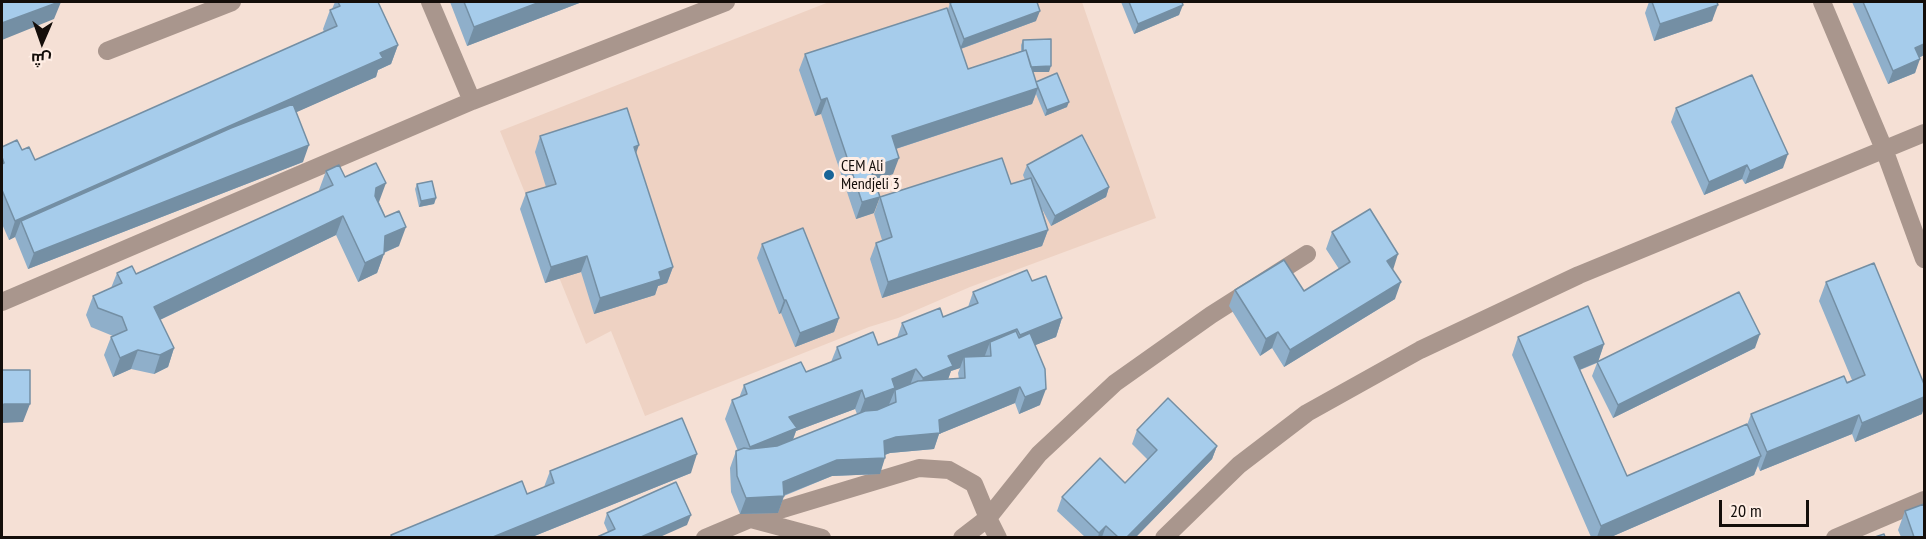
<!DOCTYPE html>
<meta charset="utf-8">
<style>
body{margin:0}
#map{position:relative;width:1926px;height:539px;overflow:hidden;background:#f5e0d5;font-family:"PT Sans Narrow",Cairo,sans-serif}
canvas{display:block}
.frame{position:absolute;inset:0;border:3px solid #140e0a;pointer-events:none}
.north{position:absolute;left:12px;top:12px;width:60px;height:60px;-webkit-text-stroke:4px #ffeee5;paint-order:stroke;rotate:182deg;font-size:16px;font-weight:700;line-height:24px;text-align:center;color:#140e0a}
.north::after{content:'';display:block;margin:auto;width:21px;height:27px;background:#140e0a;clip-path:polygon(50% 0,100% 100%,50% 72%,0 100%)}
.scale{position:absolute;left:1719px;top:500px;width:90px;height:27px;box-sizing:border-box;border:3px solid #140e0a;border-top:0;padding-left:8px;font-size:18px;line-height:21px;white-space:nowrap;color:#140e0a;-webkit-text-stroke:4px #ffeee5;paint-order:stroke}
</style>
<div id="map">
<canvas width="1926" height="539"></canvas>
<div class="frame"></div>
<div class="north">ش</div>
<div class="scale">20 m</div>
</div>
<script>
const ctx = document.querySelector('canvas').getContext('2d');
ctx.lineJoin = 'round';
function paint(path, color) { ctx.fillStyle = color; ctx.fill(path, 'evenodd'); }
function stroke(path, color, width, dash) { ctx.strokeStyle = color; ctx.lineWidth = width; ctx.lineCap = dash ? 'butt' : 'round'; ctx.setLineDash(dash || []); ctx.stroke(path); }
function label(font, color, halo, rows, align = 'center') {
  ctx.font = font + ' "PT Sans Narrow",sans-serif'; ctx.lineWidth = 6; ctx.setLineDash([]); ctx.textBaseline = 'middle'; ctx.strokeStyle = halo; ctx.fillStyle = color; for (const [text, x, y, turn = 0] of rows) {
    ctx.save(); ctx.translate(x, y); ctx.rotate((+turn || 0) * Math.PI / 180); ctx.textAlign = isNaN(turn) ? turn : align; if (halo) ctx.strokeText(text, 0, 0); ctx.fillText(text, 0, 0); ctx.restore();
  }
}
const built = new Path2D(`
 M829 2H1082L1156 218 970 287 898 318 869 327 645 416 611 331 586 344 500 131Z`);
const street = new Path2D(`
 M430 2 472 101
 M1822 2 1884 149 1924 259
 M107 51 232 2
 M2 302 472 101 726 2
 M751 519 822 538
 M705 538 750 519 919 468 949 470 974 484 988 518 998 538
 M962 538 988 518 1039 454 1115 383 1211 315 1307 254
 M1164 538 1239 465 1307 413 1420 350 1579 275 1924 133
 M1835 538 1924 500`);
const wall = new Path2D(`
 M335 2H378L398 45 391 64 378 70 376 77 296 112 303 162 28 269 15 237 9 240 2 224V147L22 150 35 160 324 32 323 29 330 10 332 9Z
 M450 2H582L467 46Z
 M1121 2H1182L1179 15 1134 34Z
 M1649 2H1717L1712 21 1654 41 1645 13Z
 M1852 2H1924V55L1919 58 1915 73 1888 84Z
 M950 3 1036 21 961 49 968 69 1021 51V45L1023 40 1049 72H1033L1036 82 1067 107 1045 116 1036 94 1032 104 896 149 893 174 874 181V213L856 219 821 114 815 116 799 70 805 54 948 9Z
 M1676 108 1783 168 1745 184 1742 179 1704 195 1671 122Z
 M540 136 636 154 673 267 667 283 658 286 655 295 594 314 581 272 545 283 520 209 526 193 546 187 535 152Z
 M1027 165 1109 187 1106 197 1051 226 1042 209 1048 230 1042 246 882 298 870 259 876 243 882 240 874 214 880 197 1011 184 1025 180 1023 175Z
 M326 171 345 177 379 202 399 246 384 253 377 273 358 282 336 235 160 320 174 348 168 367 154 374 131 369 113 377 104 355 111 337 113 336 91 327 86 315 93 296 111 288 117 273 136 274 320 191 319 190Z
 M417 184 436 198 434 204 419 207 415 189Z
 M1332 232 1393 270 1395 299 1284 367 1272 348 1260 356 1229 306 1235 290 1304 291 1339 269 1326 249Z
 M762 244 839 318 834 332 795 347 781 313 779 314 757 258Z
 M1032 281 1062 318 1056 337 1035 345 1040 405 1019 414 1015 403 939 434 934 449 890 453 885 455 880 474 832 476 784 496 778 513 740 514 731 492 730 468 736 451H738L725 419 732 400 739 398 744 385 806 372 831 362 837 347 878 345 897 338 902 323 943 317 968 307 973 292ZM960 368 958 373 959 379H948L951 371ZM855 409 857 414 793 440 796 431Z
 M1826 282 1922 414 1855 442 1852 434 1760 471 1758 466 1754 475 1611 537H1591L1512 355 1518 337 1604 344 1598 362 1755 348 1613 418 1592 376 1597 363 1580 370 1627 476 1747 425 1751 414 1852 380 1819 301Z
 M1137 430 1217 446 1212 459 1136 537H1085L1057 511 1062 497 1125 483 1148 460 1132 444Z
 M550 471 691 473 532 537H390L391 535 527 494 544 487Z
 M1905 511 1924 537H1901L1898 530Z
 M607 513 687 525 608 532 604 523Z`);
const shadedWall = new Path2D(`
 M59 2H61L54 19 2 40V23Z
 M540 2H582L467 46 474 27Z
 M1183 5 1179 15 1134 34 1138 24Z
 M1718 5 1712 21 1654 41 1660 24Z
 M1040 11 1036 21 960 49 964 39Z
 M1924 44V55L1910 62 1915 48Z
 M398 45 391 64 378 70 376 77 26 232 21 221 15 237 9 240 15 221Z
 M1920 59 1915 73 1888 84 1893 71Z
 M1051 66 1049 72H1022L1024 67Z
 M1038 88 1032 104 886 152 892 136Z
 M827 98 821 114 815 116 821 100Z
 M1069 102 1067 107 1045 116 1047 110Z
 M309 145 303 162 28 269 34 253Z
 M639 145 633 162 634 147Z
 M1788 154 1783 168 1745 184 1750 171Z
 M899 158 893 174 864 184 870 168Z
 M1747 165 1742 179 1704 195 1709 182Z
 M386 183 379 202 369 207 376 188Z
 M1109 187 1106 197 1051 226 1055 216Z
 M880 197 874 213 856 219 862 202Z
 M436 198 434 204 419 207 421 201Z
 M343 216 336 235 147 326 154 307Z
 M406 227 399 246 378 255 385 236Z
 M1048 230 1042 246 882 298 888 282Z
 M384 254 377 273 358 282 365 263Z
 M1398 254 1393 270 1387 261Z
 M587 256 581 272 545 283 551 267Z
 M673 267 667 283 658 286 655 295 594 314 600 298 659 272Z
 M1401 282 1395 299 1284 367 1290 350Z
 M784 300H786L781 313 779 314Z
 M839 318 834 332 795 347 800 333Z
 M1062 318 1056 337 1013 354 1020 335Z
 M1017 329 1010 347 990 342 984 358 964 357 960 368 951 371 946 385 916 397 923 378 948 356Z
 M1278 332 1272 348 1260 356 1266 339Z
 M1760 334 1755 348 1613 418 1618 405Z
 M1604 344 1598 362 1567 375 1574 357Z
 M174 348 168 367 154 374 160 355Z
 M138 350 131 369 113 377 120 358Z
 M916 369 909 388 895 390 888 407 858 418 865 399 892 379Z
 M1020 387 1015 403 939 434 934 449 890 453 879 457 884 441 939 420Z
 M1046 389 1040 405 1019 414 1025 397Z
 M862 390 855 409 796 431 790 447 744 466 750 447 789 417Z
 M1924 397V408L1922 414 1855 442 1862 423Z
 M4 404H30L23 422 2 423V406Z
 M1859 415 1852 434 1760 471 1767 452Z
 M1217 446 1212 459 1136 537H1127Z
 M697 454 691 473 532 537H493Z
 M1761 456 1754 475 1611 537H1597L1601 526Z
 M885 458 880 474 832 476 782 496H784L778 513 740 514 746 498 837 460Z
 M691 515 687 525 660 537H641Z
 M1106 526 1102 537H1098L1099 533Z`);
const building = new Path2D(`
 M2 2H59L2 23Z
 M338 2H378L398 45 380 53 383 58 15 221 2 190V164L4 163 2 157V147L17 140 22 150 29 147 35 160 337 26 330 10 340 6Z
 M464 2H540L474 27Z
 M953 2H1037L1040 11 964 39 950 3Z
 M1129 2H1182L1183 5 1138 24Z
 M1652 2H1717L1718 5 1660 24Z
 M1863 2H1924V44L1915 48 1920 59 1893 71Z
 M947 8 968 69 1026 50 1038 88 892 136 899 158 870 168 880 197 862 202 827 98 821 100 805 54Z
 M1051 39V66L1031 67 1026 50 1023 51V40Z
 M1057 73 1069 102 1047 110 1036 82Z
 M1752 75 1788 154 1750 171 1747 165 1709 182 1676 108Z
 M293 104 309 145 34 253 21 221 231 128Z
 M627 108 639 145 634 147 673 267 659 272 661 279 600 298 587 256 551 267 526 193 556 184 540 136Z
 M1082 135 1109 187 1055 216 1027 165Z
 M1002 158 1011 184 1031 178 1048 230 888 282 876 243 892 237 880 197Z
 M376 163 386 183 376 188 375 196 385 217 399 211 406 227 385 236 384 254 365 263 343 216 154 307 174 348 160 355 138 350 120 358 111 337 127 330 122 317 98 308 93 296 122 283 117 273 132 266 136 274 333 185 326 171 339 165 345 177Z
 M432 181 436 198 421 201 417 184Z
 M1370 209 1398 254 1387 261 1401 282 1290 350 1278 332 1266 339 1235 290 1284 260 1304 291 1350 262 1332 232Z
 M803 228 839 318 800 333 786 300H784L762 244Z
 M1874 263 1924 384V397L1862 423 1859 415 1767 452 1751 414 1844 376 1847 383 1865 375 1826 282Z
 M1027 270 1032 281 1046 276 1062 318 1020 335 1017 329 948 356 953 366 923 378 916 369 892 379 895 388 865 399 862 390 789 417 797 428 750 447 732 400 747 394 744 385 801 362 806 372 841 358 837 347 873 332 878 345 907 334 902 323 940 308 943 317 978 303 973 292Z
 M1739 292 1760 334 1618 405 1597 362Z
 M1588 306 1604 344 1574 357 1627 476 1747 424 1761 456 1601 526 1518 337Z
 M1016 331 1019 338 1030 333 1045 369 1046 389 1025 397 1020 387 939 420 940 433 896 437 884 441 885 458 837 460 783 482 784 496 746 498 737 476 736 451 744 448 750 449 777 446 865 411 877 410 896 402 895 390 918 381 965 378 964 357 991 356 990 342Z
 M2 370H30V404H4L2 406Z
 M1168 398 1217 446 1127 537H1118L1106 526 1099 533 1062 497 1100 458 1125 483 1157 450 1137 430Z
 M682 418 697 454 493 537H392L391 535 522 481 527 494 554 483 550 471Z
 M676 482 691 515 641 537H597L615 529 607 513Z
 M1924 504V537H1914L1905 511Z
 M1884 534 1885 537H1875Z`);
const markers = [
 [829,175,6,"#186598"]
];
const poiNames = [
 ["CEM Ali",841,166],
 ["Mendjeli 3",841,184]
];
paint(built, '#eed2c3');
stroke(street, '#a9968d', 18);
paint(wall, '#8fafca');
paint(shadedWall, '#748fa4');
paint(building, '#a6cceb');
stroke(building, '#748fa4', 1.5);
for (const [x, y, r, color] of markers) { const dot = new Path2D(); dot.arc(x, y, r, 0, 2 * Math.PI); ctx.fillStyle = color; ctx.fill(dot); stroke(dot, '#ffeee5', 2); }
label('16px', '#140e0a', '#ffeee5', poiNames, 'left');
</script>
